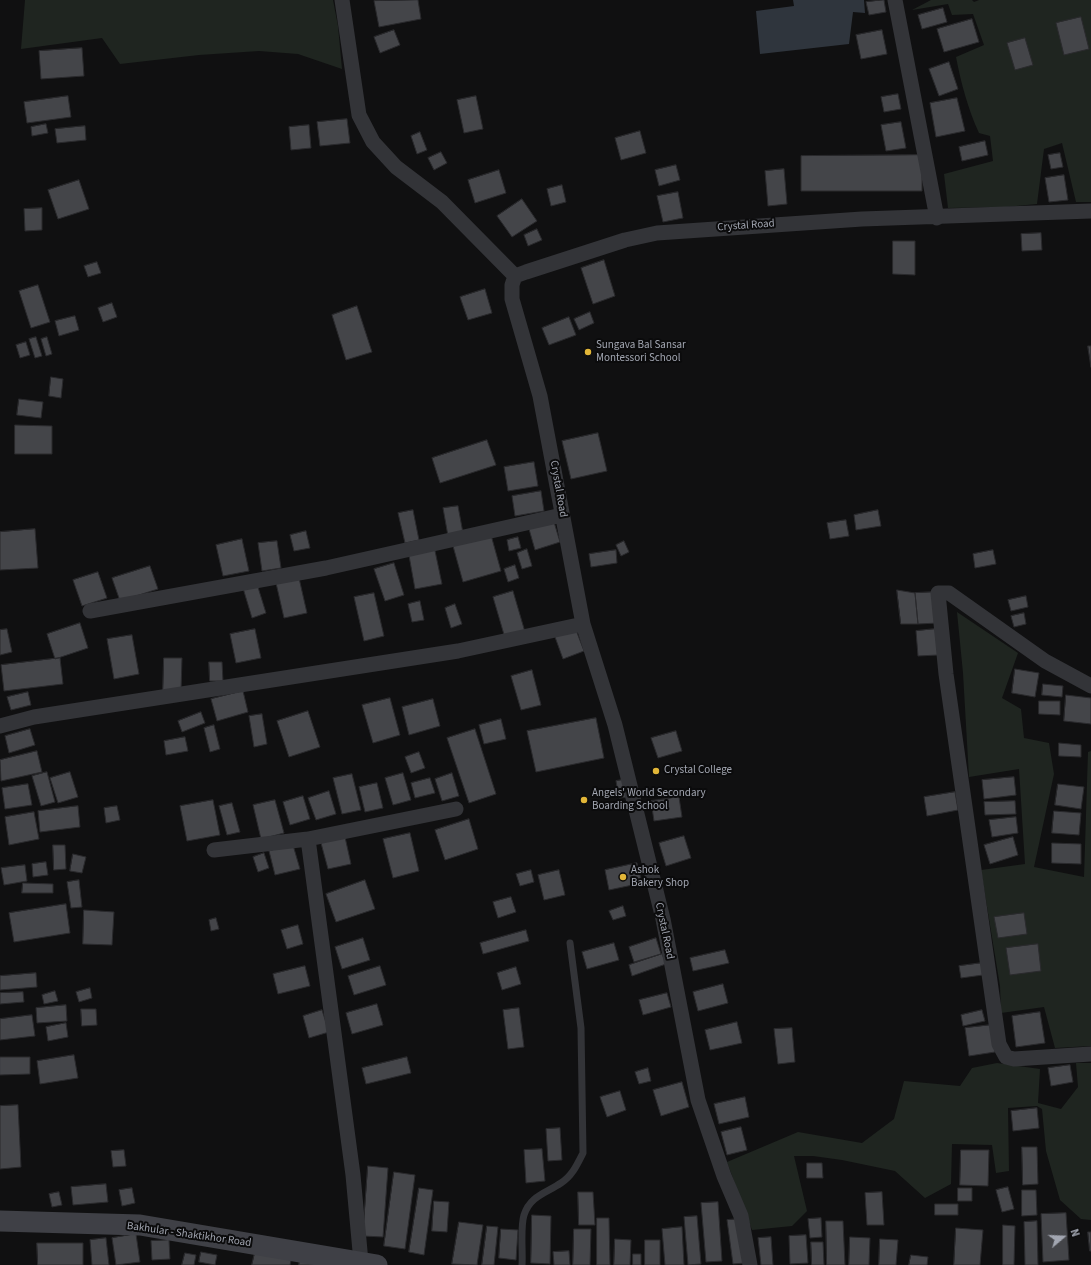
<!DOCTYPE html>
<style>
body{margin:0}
#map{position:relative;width:1091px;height:1265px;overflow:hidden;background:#101011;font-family:"Source Sans 3",sans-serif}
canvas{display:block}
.north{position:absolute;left:1043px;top:1217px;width:40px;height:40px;-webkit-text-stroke:3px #0b0b0c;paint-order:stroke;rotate:71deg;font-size:11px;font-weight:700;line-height:16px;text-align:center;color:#a2a6b1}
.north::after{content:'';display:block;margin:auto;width:14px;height:18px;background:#a2a6b1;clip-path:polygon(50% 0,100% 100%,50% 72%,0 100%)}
</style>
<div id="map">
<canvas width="1091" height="1265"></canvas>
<div class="north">N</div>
</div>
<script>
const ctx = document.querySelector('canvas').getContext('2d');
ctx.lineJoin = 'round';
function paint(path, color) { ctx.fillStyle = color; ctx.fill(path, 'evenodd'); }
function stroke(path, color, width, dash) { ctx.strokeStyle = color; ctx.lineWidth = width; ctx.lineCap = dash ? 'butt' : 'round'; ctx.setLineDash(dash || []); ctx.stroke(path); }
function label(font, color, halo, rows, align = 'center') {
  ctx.font = font + ' "Source Sans 3",sans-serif'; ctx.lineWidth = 4; ctx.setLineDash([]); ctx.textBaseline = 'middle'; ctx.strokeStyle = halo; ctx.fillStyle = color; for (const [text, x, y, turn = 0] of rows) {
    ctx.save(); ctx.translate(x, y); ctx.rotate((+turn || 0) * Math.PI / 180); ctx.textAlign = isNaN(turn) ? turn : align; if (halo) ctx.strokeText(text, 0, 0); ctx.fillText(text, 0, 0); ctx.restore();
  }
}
const green = new Path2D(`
 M25 0H333L338 26 342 69 298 54 259 51 199 55 120 64 102 38 21 49Z
 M931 0H972L974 2 979 0H1091V202H1076L1062 143 1044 149 1037 204 1006 207 948 208 944 174 993 161 990 136 979 133C968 109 961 83 956 57L984 45 973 14 952 15 948 4 912 10Z
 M957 612 1018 653 1002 698 1021 709 1024 738 1049 743 1054 774 1034 867 1084 877 1088 752 1091 751V1046L1055 1048 1044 1007 1001 1013 1000 986 981 870 1025 864 1019 769 969 777 963 673Z
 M997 1063 1040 1069 1038 1103 1061 1109 1078 1087 1076 1063H1091V1220L1081 1219 1060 1200 1046 1151 1042 1109 1037 1106 1008 1108 1009 1171 996 1173 992 1145 952 1144 951 1184 925 1198 895 1171 842 1160 813 1156H794L807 1211 792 1226 752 1230 727 1162 798 1132 862 1143 894 1119 904 1081 960 1086 972 1068Z`);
const water = new Path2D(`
 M793 0H864L865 13 853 12 849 44 760 54 756 11 794 6Z`);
const building = new Path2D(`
 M418 0 421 19 379 27 374 1Z
 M884 0 886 12 869 15 866 2Z
 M943 8 947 22 922 29 918 15Z
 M1081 17 1089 49 1064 55 1056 23Z
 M972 19 979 42 944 52 937 29Z
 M394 30 400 45 380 53 374 37Z
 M882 30 887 54 861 59 856 35Z
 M1025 38 1033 65 1015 70 1007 43Z
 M82 48 84 76 41 79 39 51Z
 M949 62 958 89 939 96 929 69Z
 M898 94 901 109 884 112 881 97Z
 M68 96 71 117 27 123 24 102Z
 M476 96 483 129 464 133 457 100Z
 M957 98 965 131 936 137 930 103Z
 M347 119 350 143 320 146 317 122Z
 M901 122 906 148 886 151 881 125Z
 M46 124 48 133 32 136 31 127Z
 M309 125 311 148 291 150 289 127Z
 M85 126 86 140 57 143 55 129Z
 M640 131 646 153 621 160 615 138Z
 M420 132 427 150 417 154 411 136Z
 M985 141 988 155 962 161 959 147Z
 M441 152 447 163 434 170 428 158Z
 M1060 153 1063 167 1051 169 1048 155Z
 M922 155V191H801V156Z
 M676 165 680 180 659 186 655 170Z
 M784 169 787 204 768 206 765 171Z
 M499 170 506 193 475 203 468 180Z
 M1064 175 1068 200 1049 202 1045 178Z
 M79 180 89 209 58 219 48 190Z
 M562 185 566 202 551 206 547 189Z
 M678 192 683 218 663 222 657 196Z
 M522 199 537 221 512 237 497 216Z
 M42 208V230L25 231 24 209Z
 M537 229 542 240 528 246 524 235Z
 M1041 233 1042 250 1022 251 1021 234Z
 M893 241H915V275L893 274Z
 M604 260 615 296 593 304 581 268Z
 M97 262 101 273 88 277 84 266Z
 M38 285 50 322 31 328 19 291Z
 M485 289 492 313 468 320 460 297Z
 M112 303 117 317 103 322 98 308Z
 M357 306 372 352 346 360 332 315Z
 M590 312 594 323 579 330 574 319Z
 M75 316 79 330 59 336 55 321Z
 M569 317 576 335 549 345 542 328Z
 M36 337 42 356 35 358 29 339Z
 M47 337 52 354 46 356 41 339Z
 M26 342 30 355 20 358 16 345Z
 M1088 346H1091V367Z
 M51 377 63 379 61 398 49 396Z
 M19 399 43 402 41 418 17 415Z
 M15 425 52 426V454H15Z
 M598 433 607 471 571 479 562 441Z
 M487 440 496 465 440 483 432 458Z
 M534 462 538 486 508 491 504 467Z
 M541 491 544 511 515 516 512 496Z
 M458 506 463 533 448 536 443 508Z
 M413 510 419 540 405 543 398 513Z
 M878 510 881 526 856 530 854 515Z
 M846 520 849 536 830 539 827 523Z
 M554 522 560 542 535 550 529 529Z
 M35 529 38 568 0 570V532Z
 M306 531 310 548 294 551 290 535Z
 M491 535 501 571 463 582 453 546Z
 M518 537 521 548 509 551 507 540Z
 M242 539 249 571 223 576 216 545Z
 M277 541 281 568 262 571 258 543Z
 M624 541 629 552 621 556 616 545Z
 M434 546 442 584 415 589 408 550Z
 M527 549 532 566 522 569 517 553Z
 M616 550 617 563 591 567 589 554Z
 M993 550 996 564 975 568 973 554Z
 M394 563 404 595 385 601 374 569Z
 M515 565 519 578 508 582 504 569Z
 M150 566 158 589 120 601 112 578Z
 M98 572 107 598 82 606 73 580Z
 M299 578 307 613 284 618 276 583Z
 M257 584 266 613 252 618 243 588Z
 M897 590 915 593 918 624H901Z
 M513 591 525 632 505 638 493 597Z
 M935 592 938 623 918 624 915 593Z
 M374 593 384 636 364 641 354 597Z
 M1026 596 1028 607 1011 611 1008 600Z
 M420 601 424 620 412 622 408 604Z
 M455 604 462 624 451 628 445 608Z
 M1024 613 1026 624 1014 627 1011 616Z
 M80 623 88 648 55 659 47 634Z
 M7 629 12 652 0 655V630Z
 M255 629 261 658 236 663 230 634Z
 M935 629 938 655 918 656 916 631Z
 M576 630 584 651 563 659 555 637Z
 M132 635 139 674 114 679 107 639Z
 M60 658 63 684 4 691 1 665Z
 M164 658H182L181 691H163Z
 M209 662H222L223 681H210Z
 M1015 669 1039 673 1035 697 1012 693Z
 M532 670 541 705 521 710 511 676Z
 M1043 684 1063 686 1062 697 1042 695Z
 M243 691 248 712 217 721 211 699Z
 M28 692 31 705 11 710 7 697Z
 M1066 695 1091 698V724L1064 721Z
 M390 698 400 735 373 743 362 705Z
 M433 699 440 726 409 735 402 707Z
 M1039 701H1060V715L1039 714Z
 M308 711 320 747 289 757 277 721Z
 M201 712 205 723 182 732 178 721Z
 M262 714 267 744 254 747 249 716Z
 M596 718 604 758 536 772 527 731Z
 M501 719 506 739 484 744 479 725Z
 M214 725 220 749 210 752 204 728Z
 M30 729 35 745 9 753 5 736Z
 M475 729 496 794 469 803 447 738Z
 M676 731 682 751 658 758 651 738Z
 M185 737 188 751 166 755 164 741Z
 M1059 743 1081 745V757L1059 756Z
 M37 751 42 772 1 781 0 760Z
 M419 752 425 768 411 773 405 757Z
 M47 772 55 802 41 806 32 776Z
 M70 772 78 797 58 803 50 778Z
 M403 773 411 800 393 805 385 778Z
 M452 773 459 796 442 801 435 779Z
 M352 774 361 810 342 814 333 778Z
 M1014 777 1016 795 984 799 982 780Z
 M430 778 435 793 415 798 411 783Z
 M627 779 629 797 619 798 616 781Z
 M377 783 383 808 365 812 359 787Z
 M28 784 32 805 5 809 2 788Z
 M1058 784 1084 787 1081 809 1055 805Z
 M329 791 336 814 316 820 308 798Z
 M955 792 958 810 927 816 924 797Z
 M303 796 310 819 290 825 283 802Z
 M679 797 682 817 654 821 651 801Z
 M213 800 220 835 187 841 180 806Z
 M275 800 284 833 261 839 253 805Z
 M1015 801 1016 814 985 815 984 802Z
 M232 803 240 832 227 835 219 806Z
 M78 806 80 827 40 832 38 811Z
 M117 806 120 820 106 823 104 808Z
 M1054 811 1081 813 1079 835 1052 833Z
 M34 812 39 839 9 845 5 817Z
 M1016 817 1018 833 992 837 989 820Z
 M469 819 478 849 445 860 435 830Z
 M410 833 419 871 393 878 383 839Z
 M684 836 691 858 666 866 659 843Z
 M345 837 351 864 328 869 321 843Z
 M1013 837 1018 855 990 864 984 845Z
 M1052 843 1081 844V864L1052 863Z
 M53 845H65L66 869 54 870Z
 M293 845 300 869 275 875 269 851Z
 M264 853 269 868 258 872 253 857Z
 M73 854 86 857 82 873 70 871Z
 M46 862 48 875 33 877 32 864Z
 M637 863 642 883 609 890 605 870Z
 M25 865 27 881 4 885 1 868Z
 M531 870 534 882 520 886 516 874Z
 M559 870 565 895 544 900 538 875Z
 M79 880 82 907 71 908 67 882Z
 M365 880 375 909 336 922 326 894Z
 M23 883 53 884V893H22Z
 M511 897 516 912 498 918 493 902Z
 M66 904 70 933 14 942 9 913Z
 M623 906 626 916 613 920 609 911Z
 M84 910 114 912 112 945 83 944Z
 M1024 913 1027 934 998 938 994 917Z
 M216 918 219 929 211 931 209 920Z
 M298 925 303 944 287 949 281 930Z
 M526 930 529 941 483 954 480 943Z
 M363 938 370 960 342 969 335 947Z
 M656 938 661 954 634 962 629 947Z
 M614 943 619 960 587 969 582 952Z
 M1038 944 1041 971 1010 975 1006 948Z
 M725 950 729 963 693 971 690 958Z
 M662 954 666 964 632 976 629 965Z
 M982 963 983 975 961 978 959 966Z
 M305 966 310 986 278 994 273 974Z
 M380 966 386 985 354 995 348 976Z
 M516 967 521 984 502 990 497 973Z
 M36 973 37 987 0 990V976Z
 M723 984 728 1003 698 1011 693 992Z
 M90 988 92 998 79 1002 76 992Z
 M55 991 58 1001 44 1004 42 995Z
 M23 992 24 1002 0 1004V993Z
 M667 993 671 1007 643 1015 639 1000Z
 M377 1004 383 1025 352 1034 346 1013Z
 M66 1005 67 1021 37 1023 36 1008Z
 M519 1008 524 1047 508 1049 503 1010Z
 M81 1009H96L97 1025 82 1026Z
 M322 1010 329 1032 309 1038 303 1016Z
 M982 1010 985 1021 963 1026 961 1015Z
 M1040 1012 1045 1043 1016 1047 1012 1016Z
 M32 1015 35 1036 0 1040V1019Z
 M737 1022 742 1043 710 1050 705 1030Z
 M66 1023 68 1037 48 1041 46 1027Z
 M991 1025 995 1052 969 1056 965 1028Z
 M792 1028 795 1062 778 1064 774 1029Z
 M74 1055 78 1078 40 1084 37 1061Z
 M0 1057H30V1074L0 1075Z
 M407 1057 411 1073 366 1084 362 1068Z
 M1070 1065 1073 1082 1051 1086 1048 1068Z
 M648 1068 651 1081 639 1084 635 1072Z
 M682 1082 689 1107 661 1116 653 1090Z
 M620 1091 626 1110 607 1117 600 1097Z
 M745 1097 749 1117 719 1124 714 1104Z
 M18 1105 21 1167 0 1169V1106Z
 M1037 1108 1039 1128 1013 1131 1011 1111Z
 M741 1127 747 1150 727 1155 721 1132Z
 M560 1128 562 1160 548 1161 546 1129Z
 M1022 1147H1037L1038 1184 1023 1185Z
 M542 1149 545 1181 526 1183 524 1150Z
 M124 1150 126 1166 113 1167 111 1151Z
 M961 1150H989L988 1186 960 1185Z
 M807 1163H822L823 1178H807Z
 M368 1166 388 1168 383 1237 363 1236Z
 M394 1172 415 1175 405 1249 384 1246Z
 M106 1184 108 1202 73 1205 71 1187Z
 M1008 1187 1014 1209 1002 1212 996 1190Z
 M132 1188 135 1203 122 1206 119 1190Z
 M419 1188 433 1190 424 1255 409 1252Z
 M958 1188H972V1201H958Z
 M1022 1190H1036L1037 1215 1022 1216Z
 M59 1192 62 1205 52 1207 49 1194Z
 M578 1192H593L595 1225H579Z
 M882 1192 884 1225H867L865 1193Z
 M434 1201 449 1202 447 1232 432 1231Z
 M718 1202 722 1261 706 1262 701 1203Z
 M935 1204H958V1215H935Z
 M1066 1213 1069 1260 1043 1262 1041 1214Z
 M532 1215 551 1216 550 1264 531 1263Z
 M697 1216 701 1264 688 1265 684 1217Z
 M597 1218H609L610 1265H597Z
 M821 1218 822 1237 810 1238 808 1219Z
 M739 1219 745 1263 733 1264 727 1220Z
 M826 1221H843L845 1265H827Z
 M1037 1221 1038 1265H1025L1024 1222Z
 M459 1222 483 1225 477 1265 452 1264Z
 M1003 1225 1015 1226 1014 1265H1003Z
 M487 1226 498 1227 494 1265H482Z
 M682 1227 684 1265H665L662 1229Z
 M956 1228 983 1230 980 1265H954Z
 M501 1229 518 1230 516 1260 499 1258Z
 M574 1229H591L590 1265H573Z
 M1088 1232H1091V1251H1090Z
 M136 1234 140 1262 116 1265 112 1238Z
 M806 1235 808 1263 790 1264 789 1236Z
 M771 1237 773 1265H761L758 1238Z
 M850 1237 870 1238 869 1265H849Z
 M106 1238 109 1265H92L90 1240Z
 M615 1239 631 1240 630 1265H614Z
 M880 1239 898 1240 896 1265H879Z
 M169 1240 170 1259 152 1260 151 1241Z
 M645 1240H660V1265H645Z
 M811 1242H823L824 1265H812Z
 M37 1243H83V1265H38Z
 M256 1248 292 1256 290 1265H252Z
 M569 1251 570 1265H554L553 1252Z
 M201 1252 217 1255 215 1265 199 1262Z
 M185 1253 196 1255 194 1265H182Z
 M633 1254H641V1265H633Z
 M911 1255 928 1257 927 1265H909Z
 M300 1259 323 1265H299Z`);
const lane = new Path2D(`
 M522 1265C523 1251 520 1228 524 1215 530 1196 546 1193 561 1183 572 1176 577 1165 583 1153L581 1028 570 943`);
const street = new Path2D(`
 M342 0 359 115 373 142 396 167 442 202 515 276
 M895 0 937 218
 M90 611 326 568 562 515
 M1091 686 1045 661 949 593H938L946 674 999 1044 1006 1057 1014 1059 1091 1054
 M0 726 34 717 458 651 583 624
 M308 839 353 1175 361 1262
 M214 850 308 839 456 809
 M750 1265 741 1216 724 1176 698 1100 663 919 615 725 583 624 540 396 512 299V285L515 276 526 272 625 240 657 233 862 219 1091 211`);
const secondary = new Path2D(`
 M0 1221 140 1225 377 1265`);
const markers = [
 [588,352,4,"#e2b638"],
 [656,771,4,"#e2b638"],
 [584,800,4,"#e2b638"],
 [623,877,4,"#e2b638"]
];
const streetNames = [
 ["Crystal Road",746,226,-4],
 ["Crystal Road",558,489,80],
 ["Crystal Road",664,931,78],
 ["Bakhular - Shaktikhor Road",189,1235,8]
];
const poiNames = [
 ["Sungava Bal Sansar",596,346],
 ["Montessori School",596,359],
 ["Crystal College",664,771],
 ["Angels' World Secondary",592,794],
 ["Boarding School",592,807],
 ["Ashok",631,871],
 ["Bakery Shop",631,884]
];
paint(green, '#1f2520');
paint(water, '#2f353d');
paint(building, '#444549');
stroke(building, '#2a2a2d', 1);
stroke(lane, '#333438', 7);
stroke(street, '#333438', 15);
stroke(secondary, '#3f4046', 21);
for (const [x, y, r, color] of markers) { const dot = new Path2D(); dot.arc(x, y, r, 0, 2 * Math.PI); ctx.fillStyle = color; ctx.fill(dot); stroke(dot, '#0b0b0c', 1.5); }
label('11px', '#a2a6b1', '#0b0b0c', streetNames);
label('11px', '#a2a6b1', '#0b0b0c', poiNames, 'left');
</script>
